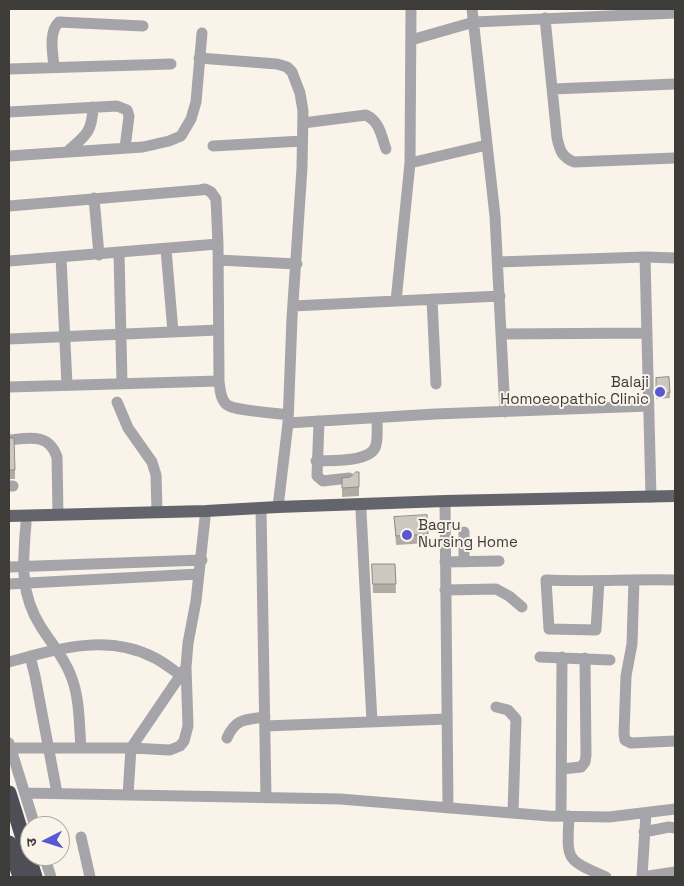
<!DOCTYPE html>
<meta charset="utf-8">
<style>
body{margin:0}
#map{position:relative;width:684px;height:886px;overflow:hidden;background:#f9f3ea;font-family:"Space Grotesk","Noto Sans Devanagari",sans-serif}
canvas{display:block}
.frame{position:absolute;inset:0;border:10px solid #3e3c38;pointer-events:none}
.north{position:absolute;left:20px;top:816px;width:50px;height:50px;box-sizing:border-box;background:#f9f3ea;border:1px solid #aeaaa3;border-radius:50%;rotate:265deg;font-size:14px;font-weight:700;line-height:20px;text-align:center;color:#3e3c38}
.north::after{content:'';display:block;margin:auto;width:18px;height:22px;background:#5859d0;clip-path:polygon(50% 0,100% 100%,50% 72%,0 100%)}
</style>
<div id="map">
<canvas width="684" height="886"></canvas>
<div class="frame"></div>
<div class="north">उ</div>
</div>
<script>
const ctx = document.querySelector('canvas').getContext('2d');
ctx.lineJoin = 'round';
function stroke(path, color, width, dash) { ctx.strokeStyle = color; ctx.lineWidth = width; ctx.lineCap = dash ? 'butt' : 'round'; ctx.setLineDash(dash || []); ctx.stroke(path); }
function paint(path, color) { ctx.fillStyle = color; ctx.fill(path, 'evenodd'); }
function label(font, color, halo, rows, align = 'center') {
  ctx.font = font + ' "Space Grotesk",sans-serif'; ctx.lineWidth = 4; ctx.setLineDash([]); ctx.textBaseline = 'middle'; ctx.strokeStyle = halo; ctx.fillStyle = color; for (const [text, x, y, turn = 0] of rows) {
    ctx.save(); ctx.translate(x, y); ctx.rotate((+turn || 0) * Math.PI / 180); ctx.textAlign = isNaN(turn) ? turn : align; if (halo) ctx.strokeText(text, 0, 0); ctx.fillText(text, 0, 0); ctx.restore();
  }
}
const minor = new Path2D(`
 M472 9 495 216 505 412
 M545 18 557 138C560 151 562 157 574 162L675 158
 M411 40 474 22 675 13
 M199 58 277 64 287 67 292 72 300 93 303 111 302 168 292 318 288 423 278 507
 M54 67C53 54 48 32 59 22L143 26
 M9 69 171 64
 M553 89 675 84
 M9 112 117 106 127 110 129 116 125 148
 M303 123 366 115C380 122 381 135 386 149
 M213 146 302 141
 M67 152C86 135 92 133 93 107
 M9 156 143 147 169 141 181 136 191 119 196 102 202 33
 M410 163 487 145
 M94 198 99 255
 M9 206 200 190 205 189 211 192 216 199 218 244 219 381 9 387
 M166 249 173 332
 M119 253 122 383
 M61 257 67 385
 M645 257 675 258
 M218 260 297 264
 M9 261 218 244
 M498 262 645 257 651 497
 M432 299 436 384
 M396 301 410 163 411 9
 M293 306 500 296
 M502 334 647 333
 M9 339 218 330
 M219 381C220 388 220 398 226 404 233 411 276 413 288 415
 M117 402 128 428 152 462 156 475 157 512
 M319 421 317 476 323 481 349 478
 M288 423 435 414 649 406
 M9 440C29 438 49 433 57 457L58 514
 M316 461C331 460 372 463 376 445 378 437 377 426 377 418
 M9 486H13
 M445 501 448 808
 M261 508 266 798
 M361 511 372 722
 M26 523C23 560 19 593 41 627 51 643 64 657 71 676 80 698 79 725 81 748
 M445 562 499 561
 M464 562V532
 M9 567 202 560
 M634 580 632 644 626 676 624 734 625 740 631 743 675 741
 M599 581 596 630 549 629 546 580C589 582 632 579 675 580
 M9 584 199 574
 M445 590 496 589 509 596 522 607
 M30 656 35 676 57 793
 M540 657 610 660
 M9 662C57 649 107 633 155 658 163 662 172 669 180 675
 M496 707 508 710 516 719 513 813
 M265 726 447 719
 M227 738C236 718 245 720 265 717
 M9 743 35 826
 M11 748H131L170 750 180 746 184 741 188 726 186 667 188 643 196 601 205 518
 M562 769 581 767 585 762 586 755 585 658
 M25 793 340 799 549 816 609 817 675 809
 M128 795 131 748 184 670
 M561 816 562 657
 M569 816C567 861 565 859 606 877
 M644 832 669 827 675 828
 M81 837 90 877
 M44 856 51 877
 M642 877 646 813
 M642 877 675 872`);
const major = new Path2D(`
 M9 516 206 511 278 507 445 501 675 496`);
const highway = new Path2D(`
 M9 793 35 877
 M9 843 20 877`);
const wall = new Path2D(`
 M669 377 670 398 656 399V378Z
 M9 438 15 470V479H9Z
 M359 472V496L342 497V478L350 477Z
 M394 517 428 534V543L396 545Z
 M372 564H395L396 593H373Z`);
const building = new Path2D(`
 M669 377 670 393H656V378Z
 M9 438H14L15 470H9Z
 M356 472H359V487L342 488V478L350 477Z
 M427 515 428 534 396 536 394 517Z
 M372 564H395L396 584H373Z`);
const markers = [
 [660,392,6,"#5859d0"],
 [407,535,6,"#5859d0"]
];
const poiNames = [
 ["Balaji",649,383],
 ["Homoeopathic Clinic",649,400],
 ["Bagru",418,526,"left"],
 ["Nursing Home",418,543,"left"]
];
stroke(minor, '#a5a5a9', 11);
stroke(major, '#64656c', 12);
stroke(highway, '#4d4e56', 15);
paint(wall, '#b0aca4');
paint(building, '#cdc8bf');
stroke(building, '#908c86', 1);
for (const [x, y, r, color] of markers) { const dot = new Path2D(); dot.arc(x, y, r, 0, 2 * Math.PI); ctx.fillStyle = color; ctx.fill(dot); stroke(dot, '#f9f3ea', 2); }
label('15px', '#3e3c38', '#f9f3ea', poiNames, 'right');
</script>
